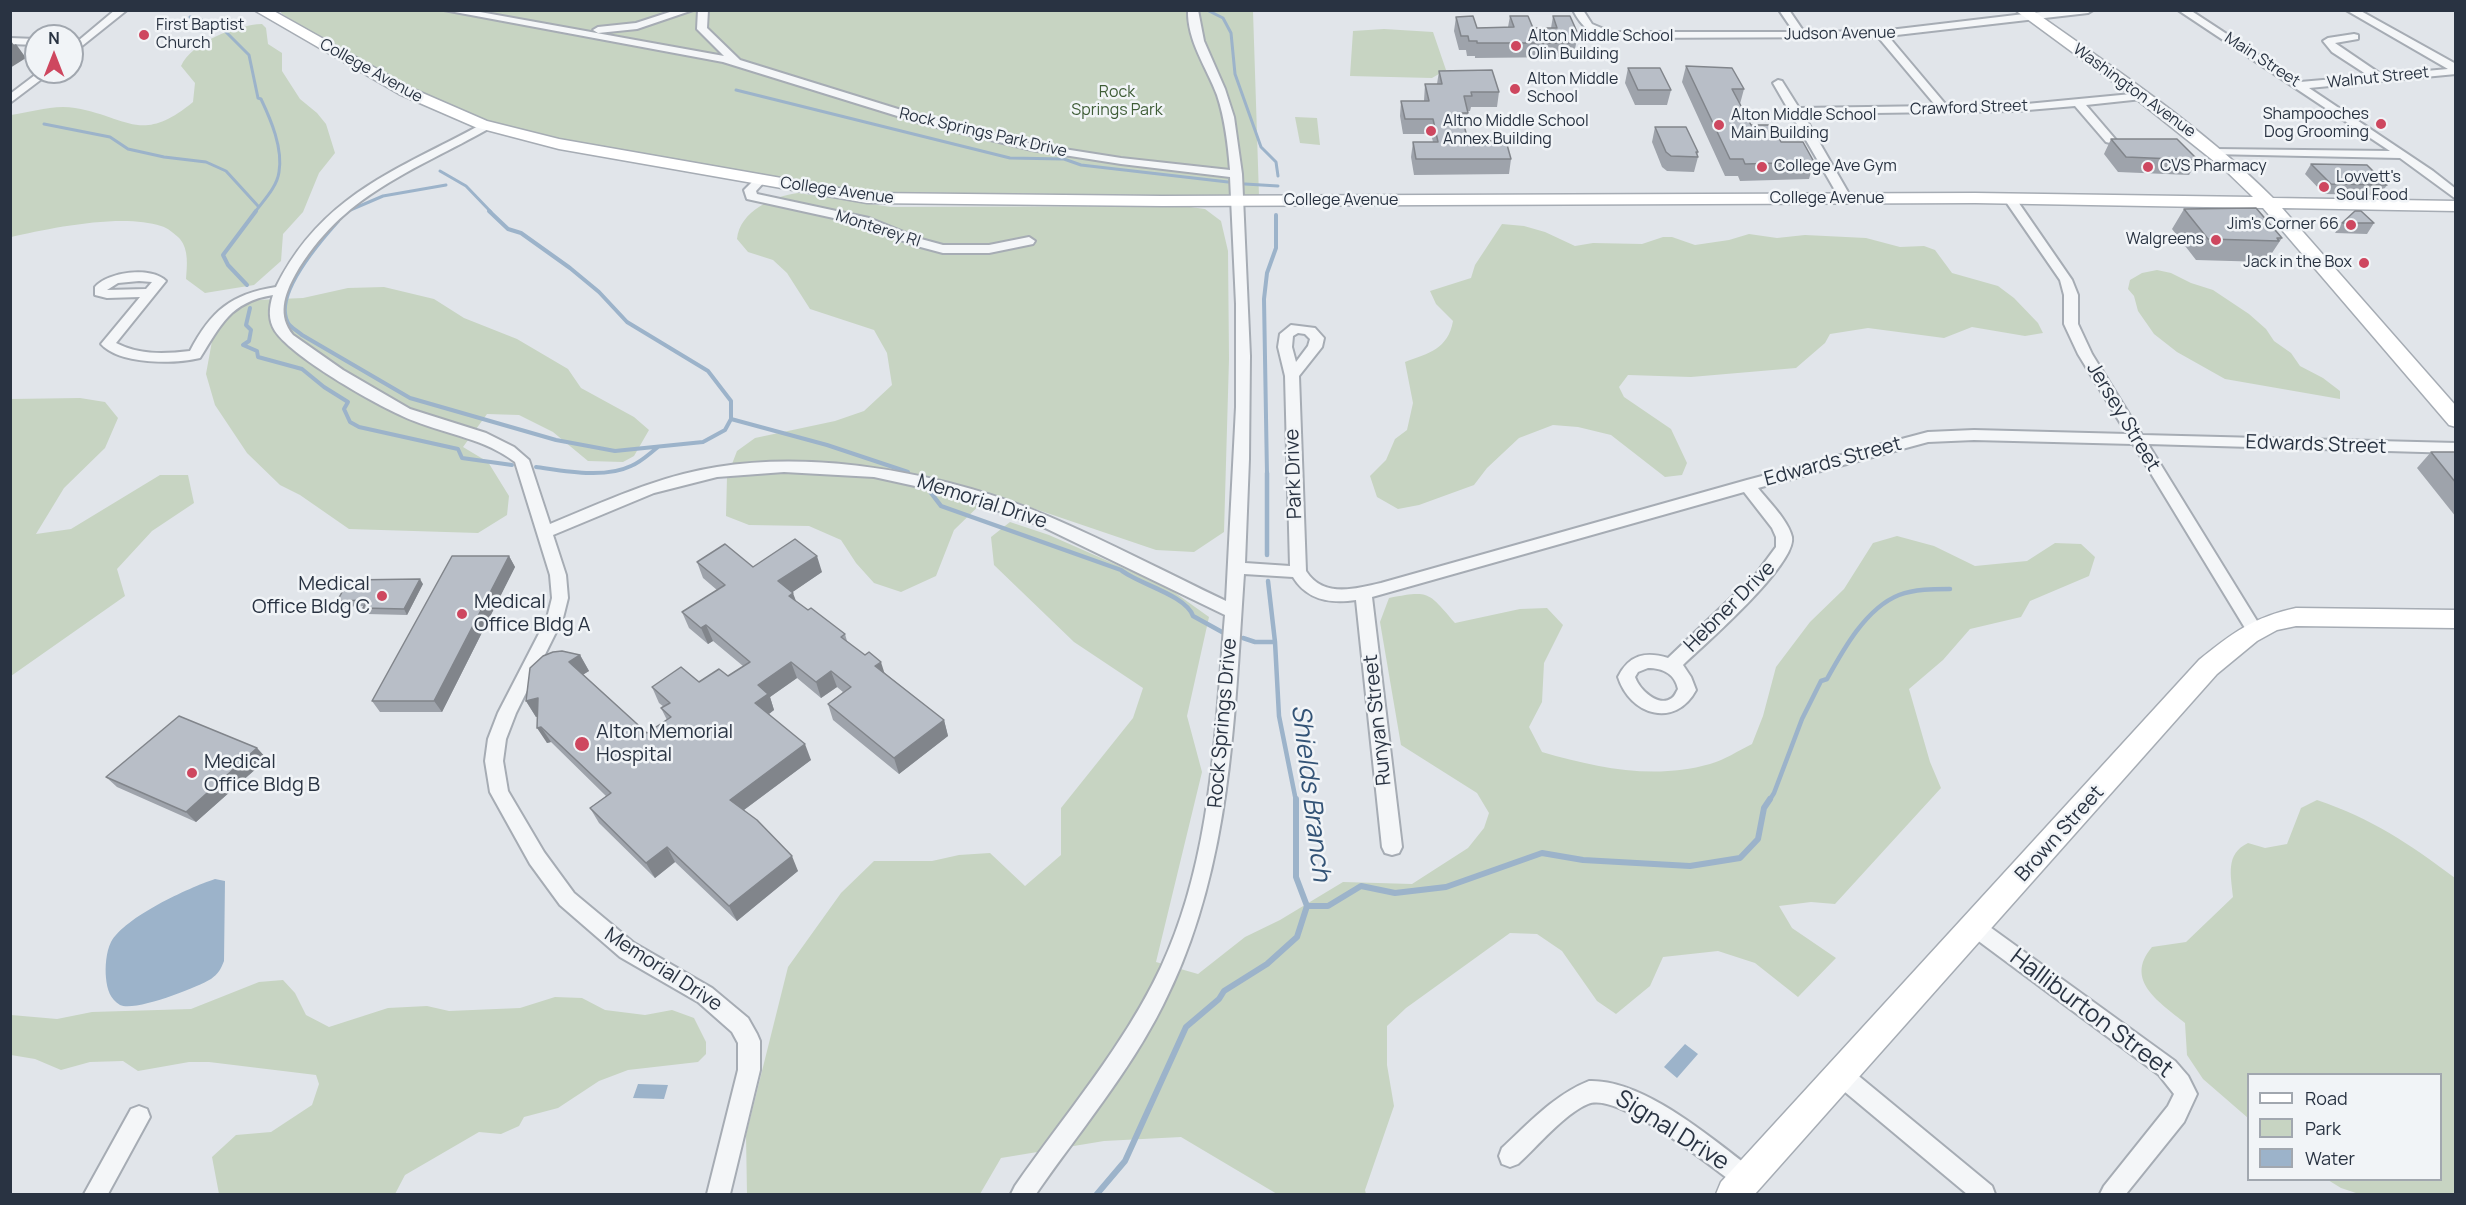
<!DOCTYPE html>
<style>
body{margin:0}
#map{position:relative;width:2466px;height:1205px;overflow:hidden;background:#e1e5ea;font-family:Manrope,sans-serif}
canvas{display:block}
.frame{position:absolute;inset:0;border:12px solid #293342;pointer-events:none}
.legend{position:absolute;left:2247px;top:1073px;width:195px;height:108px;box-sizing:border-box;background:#f1f4f7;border:2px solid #a1a7af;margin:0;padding:8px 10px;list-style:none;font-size:18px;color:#293342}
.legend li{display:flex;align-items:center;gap:12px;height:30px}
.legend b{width:30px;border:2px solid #a1a7af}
.north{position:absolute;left:24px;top:24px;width:60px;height:60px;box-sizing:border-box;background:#f1f4f7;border:2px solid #a1a7af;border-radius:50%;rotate:0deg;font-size:16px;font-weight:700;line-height:24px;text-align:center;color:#293342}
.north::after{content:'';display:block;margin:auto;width:21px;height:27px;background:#ce475f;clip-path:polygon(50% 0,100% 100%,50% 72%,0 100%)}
</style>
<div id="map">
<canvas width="2466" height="1205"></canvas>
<div class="frame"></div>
<ul class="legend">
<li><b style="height:8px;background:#fff"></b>Road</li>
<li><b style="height:16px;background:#c7d4c2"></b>Park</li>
<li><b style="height:16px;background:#9cb3ca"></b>Water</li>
</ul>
<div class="north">N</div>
</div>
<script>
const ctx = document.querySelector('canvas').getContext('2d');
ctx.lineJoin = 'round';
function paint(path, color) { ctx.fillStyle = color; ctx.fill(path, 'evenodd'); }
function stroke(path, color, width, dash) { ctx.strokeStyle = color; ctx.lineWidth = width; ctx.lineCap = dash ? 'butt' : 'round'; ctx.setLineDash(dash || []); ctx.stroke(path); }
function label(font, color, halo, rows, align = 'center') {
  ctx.font = font + ' Manrope,sans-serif'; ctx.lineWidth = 5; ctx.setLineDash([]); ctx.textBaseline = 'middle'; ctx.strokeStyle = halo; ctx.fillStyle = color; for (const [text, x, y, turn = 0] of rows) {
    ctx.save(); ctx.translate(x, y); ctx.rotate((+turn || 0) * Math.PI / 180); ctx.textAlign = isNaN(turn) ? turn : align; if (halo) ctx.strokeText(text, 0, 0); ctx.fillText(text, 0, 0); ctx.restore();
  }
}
const green = new Path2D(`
 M280 11H1253L1259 196 856 192 543 136C527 132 510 129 494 123 418 98 350 55 282 14Z
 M262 24 266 28 268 44 282 53V71L300 99 317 113 326 124 335 153 319 173 303 212 283 234 281 261 254 285 205 293 186 279C187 266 189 250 180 239 176 235 167 227 161 226 123 213 50 228 11 237V115C31 112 55 104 75 108 128 117 141 145 193 102L195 83 181 66C192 42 236 25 262 24Z
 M1384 29 1433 32 1446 70 1432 78 1350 76 1353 31Z
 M1295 117 1317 118 1320 145 1300 143Z
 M798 193 891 207 1183 206 1205 209 1221 221 1228 251 1229 359 1224 532 1194 552 1156 550 991 494 954 530 936 576 901 592 874 583 856 563 841 540 809 526 749 525 726 516 727 477 737 451 755 438 835 421 864 411 892 385 887 353 874 330 810 309 787 273 773 260 748 252 737 239C740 211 773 196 798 193Z
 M1502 224 1524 226 1545 232 1575 246 1593 243 1642 244 1663 237H1672L1695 245 1729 240 1749 234 1777 238 1805 235 1866 238 1900 247 1924 246 1935 250 1952 273 1998 286 2014 298 2038 323 2043 333 2025 336 1972 327 1944 338 1868 328 1830 334 1825 343 1796 368 1691 377 1628 375 1619 387 1624 397 1671 429 1687 463 1682 475 1665 477 1611 435 1578 427 1553 425 1519 438 1487 468 1474 485 1419 505 1398 509 1377 497 1370 476 1386 460 1395 439 1407 430 1413 403 1405 362C1429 353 1448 349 1453 321L1436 304 1430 291 1471 278 1475 265Z
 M2157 270 2171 273 2191 283 2213 290 2249 314 2266 329 2274 341 2291 353 2300 366 2323 378 2340 391V399L2225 379 2177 352 2154 334 2138 311 2134 296 2128 289 2130 280 2142 273Z
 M384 287 434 299 464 318 517 339 568 369 581 388 634 417 649 430 634 456 623 462 588 461 553 432 519 415 487 414 463 447 488 462 509 496 507 515 478 533 349 529 300 495 280 485 247 453 215 405 206 374 214 330 230 311 257 300 303 298 348 288Z
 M80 398 105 402 118 418 105 448 64 488 36 534 71 529 160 475H188L194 503 152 531 117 569 125 596 11 676V399Z
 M1010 522 1049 535 1167 587 1209 617 1187 716 1202 772 1156 962 1198 974 1245 937 1280 920 1343 882 1412 884 1468 848 1484 828 1489 813 1477 793 1401 745 1380 622 1389 598C1430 590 1428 592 1455 623L1520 609 1547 608 1563 625 1544 663 1542 702 1529 727 1542 752C1597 768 1654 780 1710 764 1724 760 1738 751 1752 744L1763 716 1776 667 1810 622 1844 589 1873 543 1897 536 1934 546 1975 566 2027 561 2055 543 2081 544 2095 557 2089 576 2030 601 2021 617 1970 629 1943 660 1909 689 1930 762 1941 788 1835 904 1811 902 1779 906 1792 928 1836 958 1798 997 1755 963 1718 951 1663 957 1650 986 1616 1014 1597 1001 1562 951 1537 934 1510 933 1406 1008 1387 1026V1065L1394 1106 1365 1190 1366 1194H1277L1181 1137 1104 1141 1001 1158 980 1194H747L746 1135 788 967 841 893 874 861H932L959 855 990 853 1025 886 1061 855V808L1133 718 1143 688 1074 642 994 565 991 537Z
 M2317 800C2371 818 2410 844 2455 878V1194H2359L2341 1188 2328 1180H2440V1074H2248V1118L2203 1079 2187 1055 2185 1023C2161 1003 2123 981 2152 947L2186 942 2233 897C2231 875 2225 854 2248 843L2265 848 2287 844 2301 808Z
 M283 980 295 993 306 1015 329 1027 388 1008 427 1006 449 1011 520 1008 555 997 582 998 605 1010 645 1015 672 1010 694 1018 706 1042V1054L698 1062 628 1070 599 1081 558 1108 524 1117 519 1126 501 1134 479 1132 405 1175 395 1194H219L212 1157 236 1135 271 1132 312 1105 319 1084 316 1075 209 1062H189L138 1071 123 1061 90 1062 61 1070 35 1059 11 1055V1015L57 1019 92 1012 191 1009 259 982Z`);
const water = new Path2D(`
 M215 879 225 881 224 961C221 969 218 974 211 979 196 988 135 1012 120 1005 110 999 107 989 106 978 105 967 106 952 111 942 125 917 188 888 215 879Z
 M1685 1044 1698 1054 1677 1078 1664 1067Z
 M638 1084 668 1085 664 1099 633 1098Z`);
const streamFar3 = new Path2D(`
 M1207 10 1223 18 1231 33 1235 74 1261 147 1276 162 1278 176
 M190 17 219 25 249 55 258 98 261 99C271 120 283 148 279 172 277 187 264 200 255 212
 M736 90 1010 158 1064 159 1081 165 1228 182
 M44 124 110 137 128 149 164 157 206 162 226 171 258 206
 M440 171 466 186 491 212
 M1245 184 1278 186
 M348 211 383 196 446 185`);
const streamFar2 = new Path2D(`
 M338 221C321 240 272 295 288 323 291 328 298 331 302 335L410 398 556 440 615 451 703 442 725 430 731 419V401L708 371 627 322 599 292 570 268 521 233 508 229 489 211
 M247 285 228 265 223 255 256 211
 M250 308 246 325 251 330 249 341 243 345 257 351 258 357 302 369 324 387 348 402 344 409 350 422 359 427 458 449 462 458 512 465
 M731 419 827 445 908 472
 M536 467C565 471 604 479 631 466 641 462 649 454 658 447
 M1267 475 1264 299 1267 273 1276 248V215`);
const streamFar1 = new Path2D(`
 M1267 473V555
 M925 485 941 506 1121 570C1138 584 1186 595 1193 616L1222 632
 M1268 581 1275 642 1279 716 1296 801
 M1243 638 1255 642H1275
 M1769 801 1774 793 1802 719 1821 681 1827 679C1843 650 1866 608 1899 595 1915 589 1933 589 1950 589`);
const stream = new Path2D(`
 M1307 906H1328L1361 886 1395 893 1446 887 1542 853 1583 860 1690 866 1740 858 1758 839 1764 808 1770 799
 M1097 1194 1125 1161 1186 1027 1219 999 1224 991 1267 964 1297 937 1307 906 1296 877V799`);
const street = new Path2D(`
 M115 10H127L72 54V46Z
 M444 10H469L724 56 697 29 698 10H708L707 28 740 60 927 118 1032 144 1121 158 1230 170C1228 145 1225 119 1217 95 1207 68 1187 41 1188 10H1198L1204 41 1225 89 1234 117 1242 174 1250 356 1249 459 1245 563 1290 566 1285 376 1278 347 1280 334 1291 325 1315 328 1324 338 1322 347 1299 376 1306 571C1323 598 1354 589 1381 583L1747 480 1928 432 1974 430 2127 434 2078 354 2064 324V295L2060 280 2004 199 2010 195 2014 196 2072 280 2078 295V324L2092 354 2142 435 2456 443V453L2148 444 2262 629 2260 633 2254 635 2248 633 2133 444 1974 440 1928 442 1758 488C1769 502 1788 520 1792 537 1797 564 1704 645 1683 665L1691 677 1696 690C1675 729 1630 715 1618 677 1629 655 1645 651 1668 658L1756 574 1776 547V537L1772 528 1744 492 1372 597 1402 847 1399 853 1392 855 1385 853 1382 847 1356 600C1330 604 1307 600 1293 577L1244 574C1234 721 1231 872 1163 1005 1129 1073 1079 1132 1036 1194H1011L1015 1186C1065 1114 1124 1046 1161 967 1212 858 1215 733 1225 615L1037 524 947 493 874 477 784 472 717 477 654 493 553 535 566 575 568 598 563 618 516 713 506 739 503 761 508 791 544 852 574 893 634 943 712 988 748 1018 757 1034 760 1041V1070L730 1194H707L738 1070V1043L732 1032 698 1002 620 957 560 905 530 864 490 792 485 761 488 739 498 713 547 618 552 598 550 575 515 462C485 439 449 435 414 421 381 408 294 359 275 331 268 320 269 307 273 295 230 302 221 325 200 358 174 364 120 365 101 344L140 297 107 298 95 295V287C108 272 151 266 166 281L116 343C139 355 164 354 190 351 211 311 231 294 276 287 322 194 398 170 482 124H490V128C412 172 342 194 295 275 284 295 277 316 293 335L343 370 410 409 486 433 514 447 529 460 550 524C604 502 658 476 717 467 823 450 952 475 1050 517 1109 542 1167 573 1226 601L1236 407V304L1230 177 1121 164 1032 150 920 123 723 62ZM139 281 152 282 146 289 107 290 118 283ZM1298 333 1305 334 1310 339 1308 346 1296 362 1292 347 1293 336ZM1648 668C1663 668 1675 674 1678 689 1676 692 1675 696 1672 698 1658 708 1639 689 1635 677L1638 672Z
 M676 10H693L637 29 598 33 593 30 598 27 636 23Z
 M1573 10H1583L1592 24 1611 32H1794L1779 10H1789L1804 32 1881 31 2058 10H2093L2088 13 1888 36 1947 106 2016 105 2142 93 2147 96 2142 99 2086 105 2116 140 2110 143 2106 142 2075 106 2016 111 1803 114 1852 199 1846 203 1840 199 1773 83 1778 80 1782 81 1799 108 1936 106 1878 37 1611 38C1592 35 1582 28 1573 10Z
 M2178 10H2190L2300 82 2369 76 2332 52 2323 41 2328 38 2354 34 2358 35V39L2335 43 2382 75 2448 69 2346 10H2359L2456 64V74L2309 88 2433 171 2456 189V199L2400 158 2211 154V150L2215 149 2390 151Z
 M10 38 36 39V45L10 44Z
 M39 72H51L10 103V94Z
 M761 175 767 179 756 191 757 194 869 218 921 239 943 245H989L1029 237 1035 241 1033 244 989 253H943L913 245 861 224 747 199 744 190 757 177Z
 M1976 919 1983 922 2175 1061 2188 1076 2197 1094 2184 1122 2126 1194H2100L2104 1186 2168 1106 2174 1094 2159 1075 1969 934 1966 928 1969 922Z
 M1841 1064 1849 1068 1992 1186 1995 1194H1967L1833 1082 1830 1075 1833 1068Z
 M1589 1081C1644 1079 1712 1139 1755 1171L1758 1179 1755 1187 1747 1190 1739 1187C1713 1168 1619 1091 1588 1104 1564 1114 1538 1146 1518 1164L1510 1167 1502 1164 1499 1156 1502 1148C1529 1123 1554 1095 1589 1081Z
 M139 1106 147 1109 150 1117 108 1194H84L131 1109Z`);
const secondary = new Path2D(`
 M254 10H272L411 88 487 121 559 139 867 193 1162 196 1975 193 2253 197 2225 170 2136 99 2015 10H2032C2115 69 2201 126 2273 198L2456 201V211L2282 208 2456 406V427L2449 425 2263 208 1975 203 1162 206 867 203 559 149 475 127 399 94Z
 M2296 608 2456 610V628L2296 626 2277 630 2257 641 2217 674 1755 1194H1716L1721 1182 2199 660C2232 633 2254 617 2296 608Z`);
const wall = new Path2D(`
 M1510 16 1533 28H1551L1553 16 1578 34 1575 49H1573L1572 55H1569L1568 57 1475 58V56H1467L1466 50H1459L1454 31 1456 17 1477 28 1508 27Z
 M1686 66 1744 89 1740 104 1751 125 1814 162 1809 179 1740 181 1738 176H1725L1682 82Z
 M1628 68 1671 90 1667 105H1635L1625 83Z
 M1439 71 1499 92 1497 107H1471L1470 111H1468L1466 128H1464L1468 141 1511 159 1509 174 1414 175 1411 157 1413 142H1433L1431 134H1403L1400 116 1401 101H1424L1425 84H1437Z
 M1655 127 1698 152 1697 155 1698 157 1694 172 1667 171 1662 167 1652 142Z
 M2111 139 2198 160 2189 175 2118 172 2104 154Z
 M2311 164 2387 185 2380 195 2324 194 2305 174Z
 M2184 209 2282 238 2266 262 2196 260 2172 229Z
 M2342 223H2374L2367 234 2335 233Z
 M2431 452H2456V517L2417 468Z
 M509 556 515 567 442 712H380L372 701Z
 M697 562 822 572 792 592 796 602 808 610 845 634 847 641 885 673 944 720 948 736 899 774 833 720 828 704 843 692 837 687 821 698 797 678 770 697 774 710 769 714 811 760 744 810 798 871 737 921 675 862 655 878 599 823 590 808 606 796 551 742 547 743 537 716 536 717 526 701 580 655 589 671 583 674 647 733 667 720 661 708 664 707 659 703 652 687 699 682 728 676 743 666 713 641 708 644 689 628 682 612 717 590 703 578Z
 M423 584 407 615 367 614 363 608 365 606 341 607 337 601Z
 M257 748 267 759 196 822 117 787 106 777Z`);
const shadedWall = new Path2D(`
 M10 41H11L14 45 16 44 26 58 10 68Z
 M509 556 515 567 442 712 434 701Z
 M817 556 822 572 784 598 778 581Z
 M420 579 423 584 407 615 404 609Z
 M793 593 799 609 789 596Z
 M706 625 713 641 708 644 701 628Z
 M580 655 589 671 578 678 569 662Z
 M791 662 797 678 770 697 774 710 762 719 755 703 758 685Z
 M881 662 886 678 875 666Z
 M831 671 837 687 821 698 816 682Z
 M538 698 547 714 536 717 526 701Z
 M944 720 948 736 899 774 894 758Z
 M541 727 551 742 547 743 537 728Z
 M805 744 811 760 737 815 730 800Z
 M257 748 267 759 196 822 186 812Z
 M667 847 675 862 655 878 646 863Z
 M792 856 798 871 737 921 729 906Z`);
const building = new Path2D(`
 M1473 16 1477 28 1514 27 1510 16H1528L1533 28H1557L1553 16H1570L1578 34H1572L1575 40H1570L1571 43H1477V41H1469L1468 36H1461L1456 17Z
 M1686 66 1732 68 1744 89H1732L1751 125H1772L1781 142H1803L1814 162 1745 164 1743 159H1730Z
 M1628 68H1660L1671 90H1638Z
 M1492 70 1499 92H1471L1472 96H1464L1468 113H1461L1468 141H1506L1511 159H1416L1413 142H1438L1433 119H1405L1401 101H1429L1425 84H1442L1439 71Z
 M1655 127H1686L1698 152H1696L1698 157 1671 156 1666 152Z
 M2111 139H2177L2198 160 2126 157Z
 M2311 164 2367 165 2387 185 2331 184Z
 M2256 208 2282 238H2277L2279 241 2208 239 2184 209Z
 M2355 211H2361L2374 223H2342Z
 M2431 452H2456V483Z
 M795 539 817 556 778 581 793 593 789 596 808 610 811 608 845 634 841 637 865 655 869 652 881 662 875 666 944 720 894 758 828 704 851 687 831 671 816 682 791 662 758 685 768 694 755 703 805 744 730 800 757 820 792 856 729 906 667 847 646 863 590 808 611 793 541 727 537 728 538 698 526 701 530 668 543 656 553 652 562 651 580 655 569 662 647 733 671 717 661 708 670 703 652 687 681 667 699 682 719 669 728 676 750 662 706 625 701 628 682 612 725 585 697 562 725 544 753 567Z
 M452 556H509L434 701H372Z
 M420 579 404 609 363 608 368 600 337 601 349 580Z
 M179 716 257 748 186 812 106 777Z`);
const markers = [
 [144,35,6,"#ce475f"],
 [1516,46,6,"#ce475f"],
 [1515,89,6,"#ce475f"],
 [2381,124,6,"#ce475f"],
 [1719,125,6,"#ce475f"],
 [1431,131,6,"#ce475f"],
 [1762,167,6,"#ce475f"],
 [2148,167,6,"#ce475f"],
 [2324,187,6,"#ce475f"],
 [2351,225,6,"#ce475f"],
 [2216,240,6,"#ce475f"],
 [2364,263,6,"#ce475f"],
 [382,596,6,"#ce475f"],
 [462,614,6,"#ce475f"],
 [582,744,8,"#ce475f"],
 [192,773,6,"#ce475f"]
];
const farPoinames = [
 ["First Baptist",156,26],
 ["Church",156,44],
 ["Alton Middle School",1528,37],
 ["Olin Building",1528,55],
 ["Alton Middle",1527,80],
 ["School",1527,98],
 ["Shampooches",2369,115,"right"],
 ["Dog Grooming",2369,133,"right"],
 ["Alton Middle School",1731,116],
 ["Main Building",1731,134],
 ["Altno Middle School",1443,122],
 ["Annex Building",1443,140],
 ["College Ave Gym",1774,167],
 ["CVS Pharmacy",2160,167],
 ["Lovvett's",2336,178],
 ["Soul Food",2336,196],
 ["Jim's Corner 66",2339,225,"right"],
 ["Walgreens",2204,240,"right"],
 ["Jack in the Box",2352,263,"right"]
];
const farStreetnames = [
 ["Judson Avenue",1840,34,-1],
 ["Main Street",2262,60,33],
 ["College Avenue",371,71,29],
 ["Walnut Street",2378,78,-6],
 ["Washington Avenue",2134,91,36],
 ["Crawford Street",1969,108,-2],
 ["Rock Springs Park Drive",983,133,13],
 ["College Avenue",837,191,8],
 ["College Avenue",1827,199],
 ["College Avenue",1341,201],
 ["Monterey Rl",878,229,18]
];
const farParknames = [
 ["Rock",1117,93],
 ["Springs Park",1117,111]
];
const streetNames = [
 ["Jersey Street",2123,417,59],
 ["Edwards Street",2316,445,2],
 ["Edwards Street",1833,462,-15],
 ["Park Drive",1294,474,-92],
 ["Memorial Drive",982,502,18],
 ["Hebner Drive",1730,607,-45],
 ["Runyan Street",1378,720,-96],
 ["Rock Springs Drive",1223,723,-85],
 ["Brown Street",2060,834,-48],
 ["Memorial Drive",663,970,33]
];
const poiNames = [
 ["Medical",370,584,"right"],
 ["Office Bldg C",370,607,"right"],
 ["Medical",474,602],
 ["Office Bldg A",474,625],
 ["Alton Memorial",596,732],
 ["Hospital",596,755],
 ["Medical",204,762],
 ["Office Bldg B",204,785]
];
const nearStreetnames = [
 ["Halliburton Street",2091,1014,37],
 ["Signal Drive",1672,1131,32]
];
const nearWaternames = [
 ["Shields Branch",1310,793,83]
];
paint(green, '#c7d4c2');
paint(water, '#9cb3ca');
stroke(streamFar3, '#9cb3ca', 3);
stroke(streamFar2, '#9cb3ca', 4);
stroke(streamFar1, '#9cb3ca', 4.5);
stroke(stream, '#9cb3ca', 6);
stroke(street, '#a6acb4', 4);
stroke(secondary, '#a6acb4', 3);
paint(street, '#f4f6f8');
paint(secondary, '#fff');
paint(wall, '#9ea3ab');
paint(shadedWall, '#81858b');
paint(building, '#b8bec7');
stroke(building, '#81858b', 1.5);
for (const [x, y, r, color] of markers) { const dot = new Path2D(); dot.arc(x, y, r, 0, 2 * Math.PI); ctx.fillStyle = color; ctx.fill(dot); stroke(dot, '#f1f4f7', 2); }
label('16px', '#293342', '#f1f4f7', farPoinames, 'left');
label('16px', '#293342', '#f1f4f7', farStreetnames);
label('16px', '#3f5d37', '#f1f4f7', farParknames);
label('20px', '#293342', '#f1f4f7', streetNames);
label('20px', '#293342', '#f1f4f7', poiNames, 'left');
label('24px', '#293342', '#f1f4f7', nearStreetnames);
label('italic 26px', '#335376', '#f1f4f7', nearWaternames);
</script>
